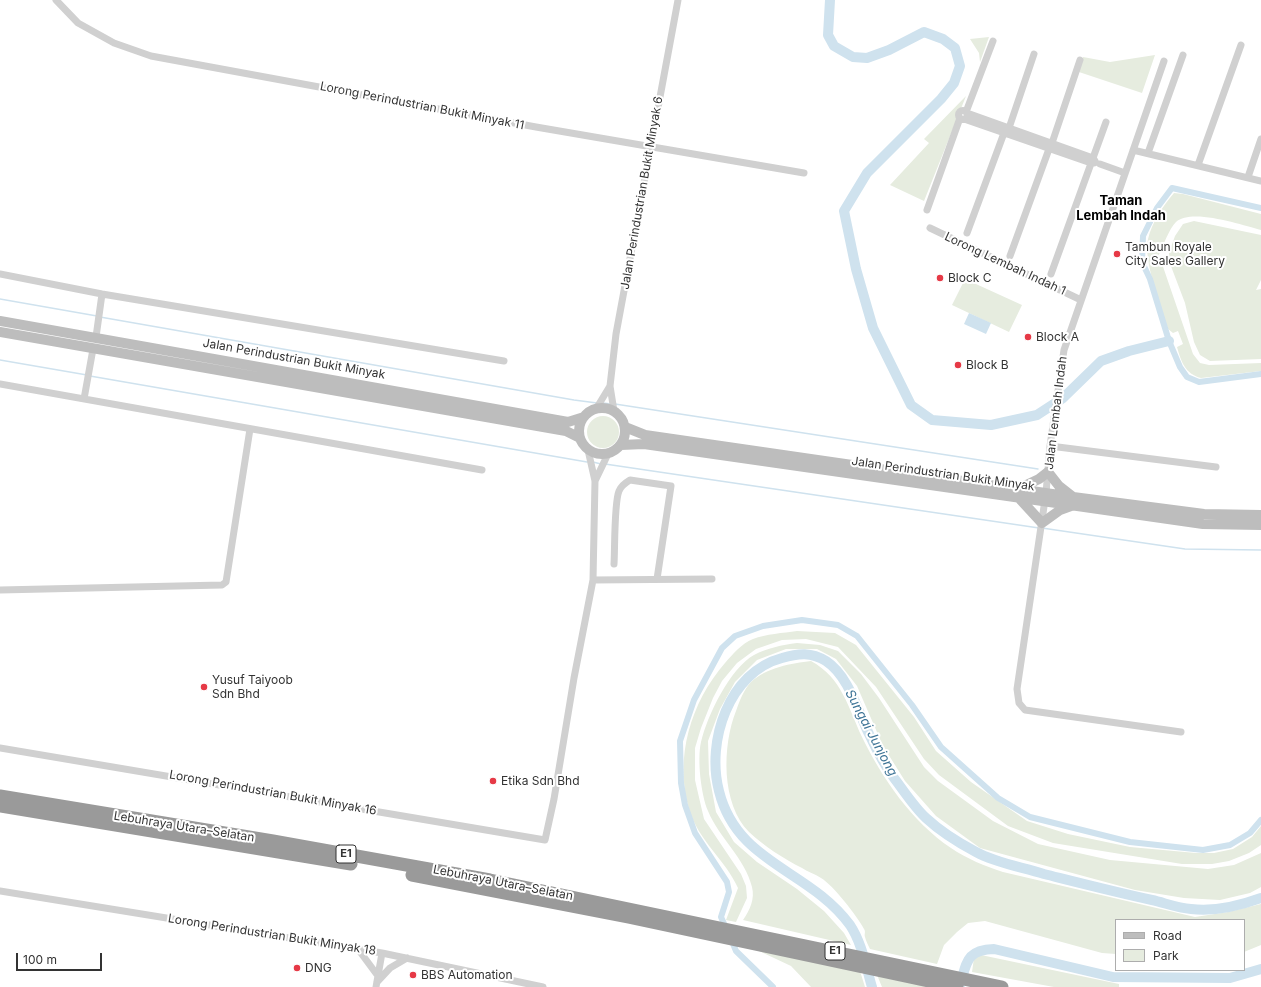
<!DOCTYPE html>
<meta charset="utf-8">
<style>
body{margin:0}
#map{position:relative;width:1261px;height:987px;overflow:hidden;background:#fff;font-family:Inter,sans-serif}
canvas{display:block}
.legend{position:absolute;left:1115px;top:919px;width:130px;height:52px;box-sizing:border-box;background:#fff;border:1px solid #adadad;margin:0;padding:5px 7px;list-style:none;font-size:12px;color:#333}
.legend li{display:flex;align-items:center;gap:8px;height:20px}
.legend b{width:20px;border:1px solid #adadad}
.scale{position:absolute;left:16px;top:953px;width:86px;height:18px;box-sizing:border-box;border:2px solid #333;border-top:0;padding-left:5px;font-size:12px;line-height:14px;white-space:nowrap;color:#333;-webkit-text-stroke:3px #fff;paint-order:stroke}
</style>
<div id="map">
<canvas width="1261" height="987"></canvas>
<ul class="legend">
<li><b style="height:5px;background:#bdbdbd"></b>Road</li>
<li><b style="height:11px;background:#e6ecdf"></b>Park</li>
</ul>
<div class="scale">100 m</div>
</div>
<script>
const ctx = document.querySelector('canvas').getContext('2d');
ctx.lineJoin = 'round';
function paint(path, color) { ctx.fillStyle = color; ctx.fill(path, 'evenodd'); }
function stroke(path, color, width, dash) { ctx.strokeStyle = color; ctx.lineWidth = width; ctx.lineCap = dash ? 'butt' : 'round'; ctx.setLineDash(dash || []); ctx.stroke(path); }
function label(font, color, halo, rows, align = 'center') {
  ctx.font = font + ' Inter,sans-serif'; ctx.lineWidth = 4; ctx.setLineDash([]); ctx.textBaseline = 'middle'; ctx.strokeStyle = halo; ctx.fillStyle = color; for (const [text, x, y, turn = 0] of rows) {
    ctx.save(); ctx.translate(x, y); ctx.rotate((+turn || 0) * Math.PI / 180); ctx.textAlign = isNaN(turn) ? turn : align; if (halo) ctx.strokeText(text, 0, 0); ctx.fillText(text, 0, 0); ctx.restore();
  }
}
const green = new Path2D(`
 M989 37 980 62 979 53 970 39Z
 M1155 55 1142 93 1079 72 1083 57 1110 62Z
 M966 96 924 201 890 185 929 143 924 139Z
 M1174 193 1183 194 1261 214V230C1241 225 1192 208 1176 222 1169 229 1163 246 1159 255L1193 354 1200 363 1209 365 1261 363V371L1201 378C1185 374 1181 361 1177 347L1183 344 1178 331 1173 333 1168 329C1161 307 1143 260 1148 239 1152 222 1163 206 1174 193Z
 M1194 221 1261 235V280L1256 290 1261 289V359L1210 361 1200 355 1194 342 1185 303 1169 261V253L1175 236 1183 224Z
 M965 279 1022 305 1009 332 952 305Z
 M587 432a16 16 0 1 1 32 0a16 16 0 1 1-32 0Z
 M797 631 835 633 856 645 914 717 936 751 971 782 1027 821 1068 834 1130 847 1196 853H1214L1233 849 1252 837 1261 826V845L1249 853 1229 861 1212 864H1182L1053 843 1008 826 939 775 924 759 876 687 838 647 806 639 782 640 756 649 737 663 722 681 713 698 701 728 695 748V780L704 819 741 874 746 886 747 898 736 922 726 920 738 888C725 859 699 842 689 809 674 758 691 702 725 663 733 654 741 644 753 639 766 634 783 633 797 631Z
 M797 643 820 645 838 651 861 674 879 698 924 767 938 781 993 821 1038 844 1110 860 1208 869 1234 865 1261 853V887L1250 893 1220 900 1184 898 1135 890 980 848 936 816 905 781 883 746 857 686 836 659 817 649H786L757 660 735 682 720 709 708 741 709 774 716 812 734 842 757 862 797 889 824 911 844 933 851 945 743 920C750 910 755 899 752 887 745 858 719 838 708 811 701 795 697 759 701 742 707 716 730 668 754 655 767 648 782 645 797 643Z
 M811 661C842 678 848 707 862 737 882 778 912 822 951 848 967 859 985 866 1003 872L1195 917 1228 912 1261 904V945L1244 952V920H1116V954L1102 953 985 921 968 923 957 932 944 945 937 964 870 949C868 945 866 941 865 937 864 934 866 932 864 929 857 916 833 885 821 878 815 874 808 872 802 868 784 859 764 846 749 832 721 804 722 746 736 711 739 702 744 689 751 682 766 668 792 663 811 661Z
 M757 950 860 971 865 987H811L791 966Z
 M981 955 1119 984V987H1054L972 972 974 958Z
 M877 975 939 987H882Z`);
const water = new Path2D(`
 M969 313 991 323 986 334 964 324Z`);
const stream = new Path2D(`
 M0 299 97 316
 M100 317 574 400 597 403
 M0 360 87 375
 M90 376 587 462
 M603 403 611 404
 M615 404 1038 469
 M593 462 601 464
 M605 464 1039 528
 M1042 528 1185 549 1261 550`);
const canal = new Path2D(`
 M1261 208 1172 188 1157 208 1143 236 1142 262 1150 279 1169 341 1180 367 1187 377 1199 382 1261 374
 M726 928 721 917 729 892 727 882 695 833 685 805 681 783 680 741 694 700 722 648 735 636 763 626 802 620 838 625 857 636 912 705 941 747 998 798 1030 817 1130 842 1203 850 1230 845 1250 833 1261 820
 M731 939 736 951 773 987`);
const river = new Path2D(`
 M830 0 828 35 834 46 853 57 867 58 889 50 924 32 943 39 955 48 960 66 954 83 941 99 867 173 844 211 856 269 873 328 911 405 932 420 991 425 1037 415 1063 398 1101 361 1129 351 1169 341
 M960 985C967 962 966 950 994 949L1113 977 1230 978 1261 969
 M872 987C866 967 862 943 850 925 809 869 737 864 719 791 706 741 729 672 782 658 799 653 811 652 826 661 849 676 858 712 869 734 876 749 884 765 894 778 904 791 914 807 926 818 940 831 959 843 976 852 996 863 1022 867 1044 874 1080 883 1115 892 1152 900 1165 903 1178 908 1191 909 1215 912 1239 906 1261 898`);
const minor = new Path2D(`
 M56 0 78 23 114 43 151 56 536 127 804 173
 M1164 61 1064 350 1050 446 1046 493 1017 689 1019 703 1025 710 1181 732
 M958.5 115a4.5 4.5 0 1 1 9 0a4.5 4.5 0 1 1-9 0Z
 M966 112 993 41
 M967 113 1093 158 1095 161
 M964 119 1091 163H1094
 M1009 128 1034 54
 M1052 143 1080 60
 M1133 150 1261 181
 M1148 153 1183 55
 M1100 164 1125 173
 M1198 165 1241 45
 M1248 177 1261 139
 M927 210 960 118
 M930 228 1081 300
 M967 233 1004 133
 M1010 256 1049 149
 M0 274 102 294 504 361
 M1051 274 1106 122
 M96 337 102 294
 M0 384 482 470
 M84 399 93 349
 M596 409 610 386
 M614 411 610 386 616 334 678 0
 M1050 446 1216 467
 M595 481 608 454
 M614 564C615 549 614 503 619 491 621 486 625 483 630 480L671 486 657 579
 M593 580 712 579
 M0 590 222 585 226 582 250 429
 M0 748 545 840 554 799 574 678 593 580 595 481 588 450
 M0 891 382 953 543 987
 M358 949 378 976
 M377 982 390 968 407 958
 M376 987 382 953`);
const secondary = new Path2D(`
 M0 321 568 422 584 417
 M0 332 566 431 580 438
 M579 431a23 23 0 1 1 46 0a23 23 0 1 1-46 0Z
 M625 427 645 435 1073 497 1204 514 1261 515
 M621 445 644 444 1203 524 1261 525
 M1020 488 1039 479 1048 472 1059 486 1073 497
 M1019 498 1042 523 1060 510 1071 506`);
const motorway = new Path2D(`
 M0 796 273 841 490 880 1002 987
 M0 806 351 864
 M412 875 629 917 957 987`);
const markers = [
 [1117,254,4,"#e63946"],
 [940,278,4,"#e63946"],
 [1028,337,4,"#e63946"],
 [958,365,4,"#e63946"],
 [204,687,4,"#e63946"],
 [493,781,4,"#e63946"],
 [297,968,4,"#e63946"],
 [413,975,4,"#e63946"]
];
const shields = [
 [346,854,20],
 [835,951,20]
];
const shieldNames = [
 ["E1",346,854],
 ["E1",835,951]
];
const streetNames = [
 ["Lorong Perindustrian Bukit Minyak 11",422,106,11],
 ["Jalan Perindustrian Bukit Minyak 6",642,193,-80],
 ["Lorong Lembah Indah 1",1005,264,25],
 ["Jalan Perindustrian Bukit Minyak",294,359,10],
 ["Jalan Lembah Indah",1056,413,-83],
 ["Jalan Perindustrian Bukit Minyak",943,474,8],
 ["Lorong Perindustrian Bukit Minyak 16",273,793,10],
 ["Lebuhraya Utara–Selatan",184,827,9],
 ["Lebuhraya Utara–Selatan",503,883,11],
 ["Lorong Perindustrian Bukit Minyak 18",272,935,9]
];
const poiNames = [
 ["Tambun Royale",1125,247],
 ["City Sales Gallery",1125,261],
 ["Block C",948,278],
 ["Block A",1036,337],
 ["Block B",966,365],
 ["Yusuf Taiyoob",212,680],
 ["Sdn Bhd",212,694],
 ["Etika Sdn Bhd",501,781],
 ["DNG",305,968],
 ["BBS Automation",421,975]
];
const neighbourhoodNames = [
 ["Taman",1121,201],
 ["Lembah Indah",1121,216]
];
const waterNames = [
 ["Sungai Junjong",871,733,62]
];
paint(green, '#e6ecdf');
paint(water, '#cfe2ee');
stroke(stream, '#cfe2ee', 1.5);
stroke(canal, '#cfe2ee', 6);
stroke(river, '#cfe2ee', 10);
stroke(minor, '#d0d0d0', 7);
stroke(secondary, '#bdbdbd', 10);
stroke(motorway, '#9a9a9a', 13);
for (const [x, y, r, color] of markers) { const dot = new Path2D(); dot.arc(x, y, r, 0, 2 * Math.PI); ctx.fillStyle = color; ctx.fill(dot); stroke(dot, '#fff', 1.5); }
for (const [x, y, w] of shields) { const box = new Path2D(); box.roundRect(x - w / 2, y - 9, w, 18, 3); ctx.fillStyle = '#fff'; ctx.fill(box); stroke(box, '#333', 1); }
label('bold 11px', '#333', null, shieldNames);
label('12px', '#333', '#fff', streetNames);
label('12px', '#333', '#fff', poiNames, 'left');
label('bold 13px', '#000', '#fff', neighbourhoodNames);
label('italic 13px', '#3f7597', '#fff', waterNames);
</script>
